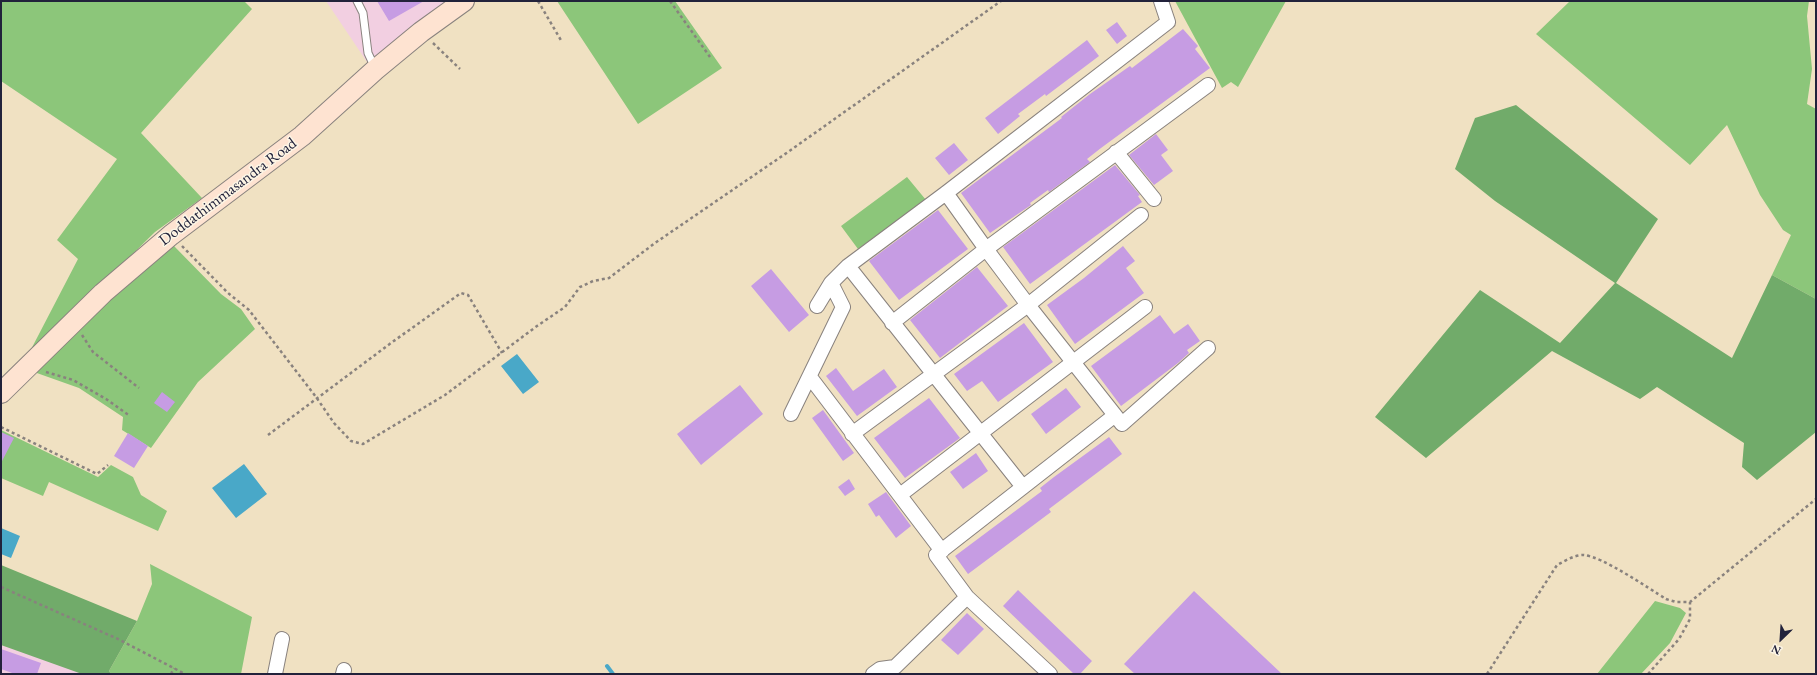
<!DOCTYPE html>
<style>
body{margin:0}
#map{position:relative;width:1817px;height:675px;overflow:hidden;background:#f0e1c2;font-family:"EB Garamond",serif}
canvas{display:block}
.frame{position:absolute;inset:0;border:2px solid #22223b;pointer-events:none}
.north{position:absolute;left:1761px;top:619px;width:40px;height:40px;-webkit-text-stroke:3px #fcf5e5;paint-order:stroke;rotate:205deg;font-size:11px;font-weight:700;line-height:16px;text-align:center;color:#22223b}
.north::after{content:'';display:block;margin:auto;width:14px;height:18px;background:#22223b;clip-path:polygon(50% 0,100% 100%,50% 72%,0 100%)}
</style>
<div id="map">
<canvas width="1817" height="675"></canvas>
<div class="frame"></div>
<div class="north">N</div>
</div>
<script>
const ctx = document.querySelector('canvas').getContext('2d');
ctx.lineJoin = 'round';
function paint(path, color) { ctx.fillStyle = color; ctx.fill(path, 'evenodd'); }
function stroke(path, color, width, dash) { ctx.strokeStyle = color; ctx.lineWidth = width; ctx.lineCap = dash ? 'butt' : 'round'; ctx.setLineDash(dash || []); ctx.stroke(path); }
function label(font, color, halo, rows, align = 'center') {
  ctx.font = font + ' "EB Garamond",serif'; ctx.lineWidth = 3; ctx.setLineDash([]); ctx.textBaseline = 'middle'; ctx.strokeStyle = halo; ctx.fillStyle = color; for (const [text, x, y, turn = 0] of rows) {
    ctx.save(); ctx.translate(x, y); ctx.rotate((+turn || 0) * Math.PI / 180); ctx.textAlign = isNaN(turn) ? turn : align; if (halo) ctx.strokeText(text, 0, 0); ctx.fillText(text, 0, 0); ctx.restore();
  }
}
const built = new Path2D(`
 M326 1H447L367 62Z
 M1 645 83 673 1 674Z`);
const green = new Path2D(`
 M1 1H244L252 9 141 133 202 198 155 232 26 359 78 259 57 240 117 159 1 81Z
 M557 1H675L722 68 638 124Z
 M1175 1H1286L1238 87 1231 82 1222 88Z
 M1570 1H1809L1807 16 1812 69 1807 104 1816 109V299L1772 275 1791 235 1783 230 1760 195 1727 125 1690 165 1536 34Z
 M907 177 926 200 858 249 841 226Z
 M174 246 221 294 241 309 255 329 198 382 151 448 122 430 123 417 79 388 34 372 130 281Z
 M1 430 98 477 111 465 133 477 141 495 167 511 158 531 49 482 43 496 1 478Z
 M150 564 252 617 241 674H111L109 671 137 621 152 584Z
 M1655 601 1680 608 1686 613 1670 643 1641 674H1597Z`);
const forest = new Path2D(`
 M1516 105 1658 219 1616 283 1732 358 1772 275 1816 299V432L1757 480 1742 467 1744 443 1657 387 1640 399 1552 351 1426 458 1375 417 1480 290 1560 343 1615 283 1495 201 1455 169 1475 118Z
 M1 565 137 621 109 671 111 674H82L1 645Z`);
const water = new Path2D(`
 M517 354 539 382 523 394 501 366Z
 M244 464 267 494 236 518 212 488Z
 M1 528 20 536 11 558 1 554Z`);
const stream = new Path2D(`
 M607 666 613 674`);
const building = new Path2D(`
 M377 1H424L389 21Z
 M1117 22 1127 36 1117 44 1106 30Z
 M1183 29 1198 46 1195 49 1210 68 1101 148 1087 159 1090 162 1049 192 1048 190 1030 203 1031 205 990 233 961 193 1062 118 1061 117 1090 94 1130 66 1132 68Z
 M1087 40 1099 56 1046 96 1045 94 1018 114 1020 116 998 134 985 118Z
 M1156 134 1168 150 1161 155 1173 171 1154 185 1129 155Z
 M954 143 968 160 949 175 935 158Z
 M1115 165 1140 195 1138 196 1142 202 1030 284 1003 247Z
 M938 210 968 249 899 300 869 261Z
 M1123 246 1135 261 1126 268 1144 293 1075 344 1047 305 1084 278Z
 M977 267 1008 306 940 358 910 320Z
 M771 269 809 315 789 332 751 286Z
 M1160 315 1174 334 1188 324 1200 341 1187 350 1189 353 1178 363 1121 406 1091 366Z
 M1024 323 1053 362 998 402 982 381 967 391 954 374Z
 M836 368 853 391 884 369 897 387 857 416 826 376Z
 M740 385 763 414 701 465 677 434Z
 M1066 388 1081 407 1046 434 1031 414Z
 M162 392 175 402 167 412 154 403Z
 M929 398 960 438 905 478 874 438Z
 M823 410 854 453 843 461 812 418Z
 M1 432 14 438 1 463Z
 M128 433 148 446 134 468 114 456Z
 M1109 437 1122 454 1049 509 1051 512 968 574 955 556 1042 491 1040 488 1054 477Z
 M976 453 988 471 963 489 950 472Z
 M849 479 855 489 845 496 838 487Z
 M886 492 911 526 896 538 879 515 876 517 868 504Z
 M1018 590 1092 661 1080 674H1074L1003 606Z
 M1194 591 1282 674H1135L1124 664Z
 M967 613 984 629 958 655 941 640Z
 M1 649 41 663 37 674H15L1 669Z`);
const path = new Path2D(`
 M538 1 562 42
 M670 1 710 57
 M433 43 460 69
 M182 246 228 293 249 310 316 397 334 423 351 441 363 444 445 395 537 326 565 307 580 287 593 281 609 278 655 243 788 152 1001 1
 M82 335 93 352 139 388
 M46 372 73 380 106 399 130 416
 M1 427 97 474 108 465
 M268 435 391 343 461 293 468 295 502 353
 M1 587 118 639 185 674
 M171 674 174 668
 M1487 674 1557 565C1565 561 1574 555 1583 555 1602 556 1648 588 1666 599L1676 602H1690L1816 499
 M1648 674 1679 639 1690 619V602`);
const lane = new Path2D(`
 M357 1 363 13 368 53 375 68`);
const street = new Path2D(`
 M1116 152 1154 199
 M946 193 986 249 1028 305 1122 424 1208 348
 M848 266 1023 487
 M817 306 831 283 848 266 946 193 1168 22 1161 1
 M892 323 986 249 1208 85
 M810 377 942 551
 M791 414 843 307 831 283
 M852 434 1028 305 1141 215
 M900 495 1145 307
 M275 674 282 639
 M343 674 344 670
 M873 674 880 669 895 667 967 597
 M1050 674 967 597 936 555 1114 416`);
const secondary = new Path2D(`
 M1 393 103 293 171 235 302 136 375 70 421 32 464 1`);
const streetNames = [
 ["Doddathimmasandra Road",228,192,-37]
];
paint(built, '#f2cfe1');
paint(green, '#8cc67a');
paint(forest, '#71ab6a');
paint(water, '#49a8c8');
stroke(stream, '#49a8c8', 4);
paint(building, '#c69ce3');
stroke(lane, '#89827e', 9);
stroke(street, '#89827e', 16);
stroke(secondary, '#89827e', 22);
stroke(path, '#89827e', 2.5, [3, 3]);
stroke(lane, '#fff', 7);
stroke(street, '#fff', 14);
stroke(secondary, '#fee3d1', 20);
label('16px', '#22223b', '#fcf5e5', streetNames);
</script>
